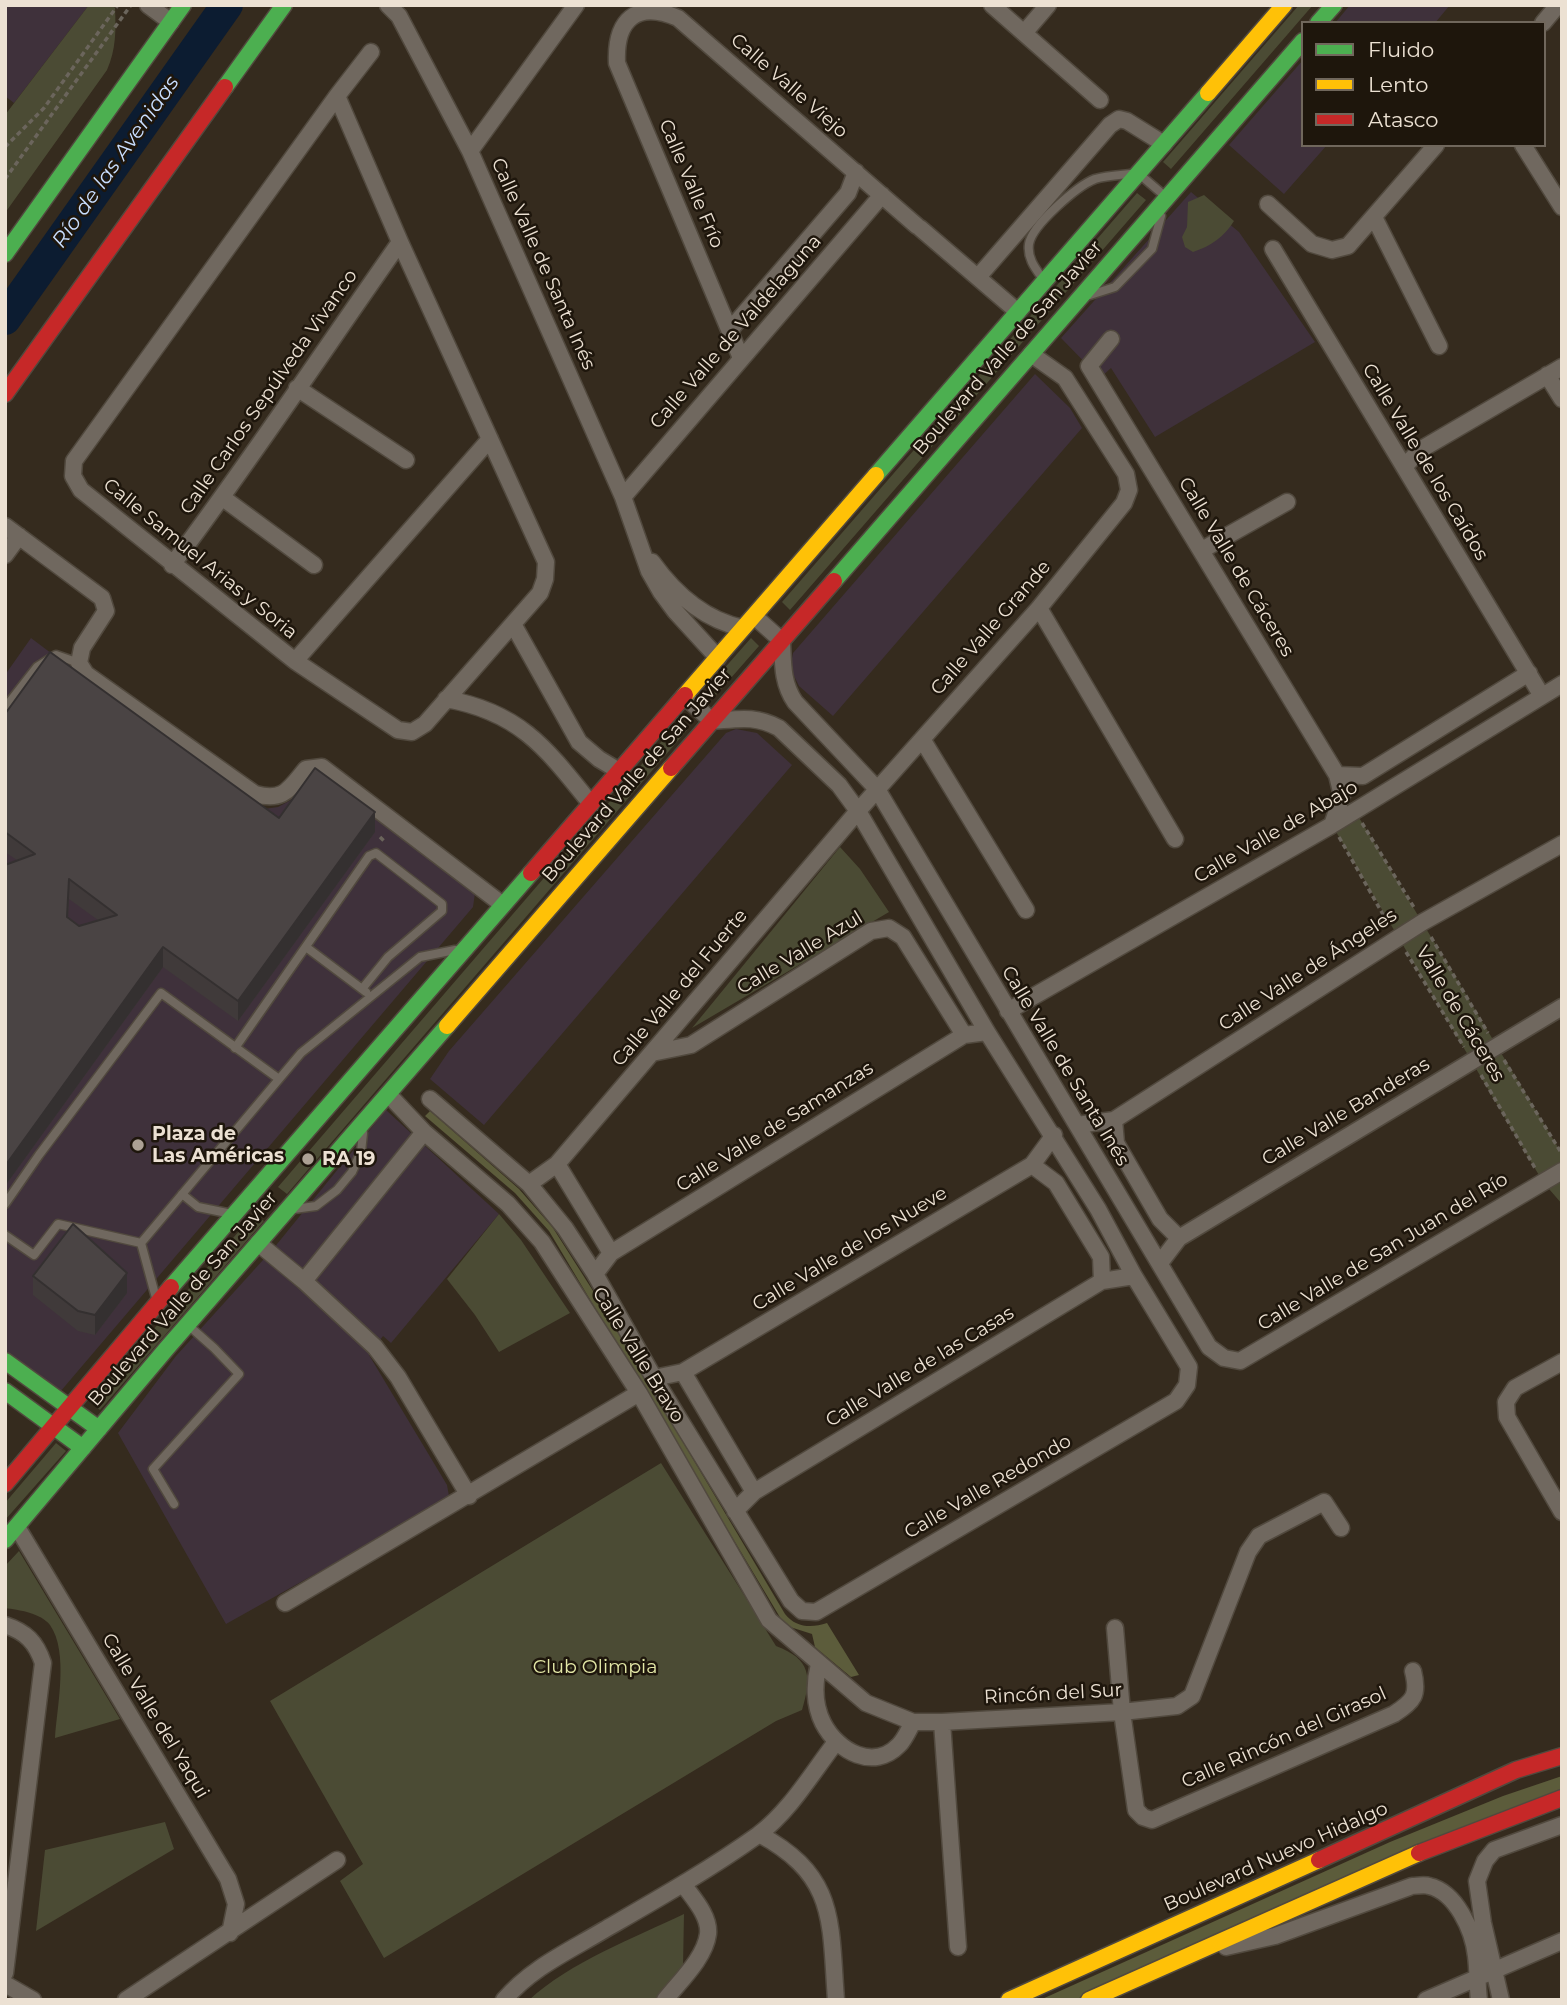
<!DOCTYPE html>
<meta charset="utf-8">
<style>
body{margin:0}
#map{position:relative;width:1567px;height:2005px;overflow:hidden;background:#352b1e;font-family:Montserrat,sans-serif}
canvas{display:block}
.frame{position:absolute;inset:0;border:7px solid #ece1d3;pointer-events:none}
.legend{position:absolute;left:1301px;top:21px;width:245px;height:126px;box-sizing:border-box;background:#1e160c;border:2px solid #70675c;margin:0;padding:9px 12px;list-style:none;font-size:21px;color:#ece1d3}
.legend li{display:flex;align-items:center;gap:14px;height:35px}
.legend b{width:35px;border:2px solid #70675c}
</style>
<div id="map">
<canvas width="1567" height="2005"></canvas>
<div class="frame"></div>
<ul class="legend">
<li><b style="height:9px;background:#4caf50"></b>Fluido</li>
<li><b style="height:9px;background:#ffc107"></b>Lento</li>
<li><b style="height:9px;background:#c62828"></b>Atasco</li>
</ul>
</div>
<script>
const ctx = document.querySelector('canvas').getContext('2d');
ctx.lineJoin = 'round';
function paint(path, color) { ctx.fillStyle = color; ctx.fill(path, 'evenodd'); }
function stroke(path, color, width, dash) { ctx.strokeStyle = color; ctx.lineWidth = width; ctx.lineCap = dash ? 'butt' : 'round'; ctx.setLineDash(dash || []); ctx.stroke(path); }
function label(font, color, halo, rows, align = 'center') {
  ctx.font = font + ' Montserrat,sans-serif'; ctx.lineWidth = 5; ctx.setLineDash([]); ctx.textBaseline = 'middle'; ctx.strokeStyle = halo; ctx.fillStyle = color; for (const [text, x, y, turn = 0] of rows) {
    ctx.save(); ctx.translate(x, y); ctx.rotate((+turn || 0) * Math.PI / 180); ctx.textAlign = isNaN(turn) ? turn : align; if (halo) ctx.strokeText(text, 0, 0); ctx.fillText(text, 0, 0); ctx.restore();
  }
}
const commercial = new Path2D(`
 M5 5H89L14 103 5 96Z
 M1350 5H1450L1435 23H1335Z
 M1303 60V145H1327L1284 194 1229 145Z
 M1191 192 1239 232 1315 342 1155 437 1111 368 1100 378 1061 338Z
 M1035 374 1070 408 1082 428 833 716 799 686 790 668 793 653Z
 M31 638 254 806 264 809 278 807 291 800 313 772 475 893 473 907 60 1392 5 1352V675Z
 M736 729 757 733 792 765 484 1125 430 1079 449 1051 726 733Z
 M386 1110 499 1214 391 1343 383 1336 369 1355 447 1485 449 1496 442 1503 226 1624 118 1433 176 1356 273 1249Z`);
const green = new Path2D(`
 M89 5H113L115 8C116 31 116 49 107 70L5 213V115Z
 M1299 5H1313L1171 169 1163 162Z
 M1137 193 1146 200 790 610 782 602Z
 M1204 195 1234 221C1224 237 1211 246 1193 252L1185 247 1182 237 1187 227 1188 202Z
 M751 638 759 646 716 695 707 688Z
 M679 721 688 729 287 1194 278 1187Z
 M1355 811 1562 1154V1204L1543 1182 1332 825Z
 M840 847 860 869 889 912 692 1028Z
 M254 1214 264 1221 100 1410 90 1402Z
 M499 1214 521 1240 570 1313 499 1352 475 1315 447 1279Z
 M56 1443 66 1451 5 1520V1503Z
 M661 1463 776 1646C811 1659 812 1677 802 1710L776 1721 384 1958 340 1881 363 1864 270 1701Z
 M19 1551 120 1719 55 1738C57 1707 69 1652 50 1625 41 1613 19 1610 5 1608V1566Z
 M165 1822 174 1849 36 1931 45 1850Z
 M684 1914 683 1967 657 2000H529C570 1962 634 1938 684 1914Z`);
const forest = new Path2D(`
 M430 1111 519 1189 553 1228 595 1294 785 1614C796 1628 812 1628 827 1623L859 1675 851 1677 815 1647 812 1634 787 1626 781 1619 549 1231 515 1193 425 1116Z
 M1562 1776V1790L1397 1854 1075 2000H1040L1390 1842 1503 1796Z`);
const river = new Path2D(`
 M5 319 227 5`);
const path = new Path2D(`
 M5 147 44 108 118 5
 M5 179 131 5
 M1362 823 1415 909
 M380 837 384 841 383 843
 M1339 837 1389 925
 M1431 937 1488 1033
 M1406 952 1464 1047
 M1504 1060 1562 1154
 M1481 1075 1535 1168`);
const lane = new Path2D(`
 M1043 279C1035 268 1027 258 1029 244 1032 225 1077 186 1095 179 1108 175 1125 175 1138 173L1166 197
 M1090 295 1115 287 1152 249 1161 216
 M5 708 37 667 56 655 79 663
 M306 947 366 992
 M235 1048 369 856 376 853 442 904V911L388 957 362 989
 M182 1194 198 1207 232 1214
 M5 1204 39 1155 161 993 279 1079
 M294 1209 316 1206 337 1190 352 1172 361 1152 363 1133
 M5 1235 34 1255 58 1224 141 1243
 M141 1243 301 1053 420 957 455 950
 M141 1243 156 1298
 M174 1504 153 1469 239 1374 214 1348 188 1325`);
const street = new Path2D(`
 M148 5 171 22
 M388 5 399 16 470 151 623 497 649 571 661 592 675 611 718 658
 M992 5 1100 100
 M1543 23 1558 5
 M1024 33 1048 5
 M337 96 400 242 546 562 545 579 540 593 425 724 412 732 398 730 295 661 81 490 73 476 74 461 337 96 371 52
 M1523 145 1562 207
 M470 151 576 5
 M1268 204 1312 244 1332 250 1348 246 1436 145
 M1374 217 1439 346
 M920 228 1018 312
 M1273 249 1542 696
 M978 277 1110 125 1119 119 1127 121 1164 144
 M730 330 848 193 856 172
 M1111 339 1089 366 1337 775 1342 796 1332 825
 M741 358 617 63C615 20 636 0 678 18L917 226
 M1547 375 1562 399
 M297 388 406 460
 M1404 467 1420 450 1562 367
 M623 497 882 195
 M223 498 314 565
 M5 526 102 598 106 611 82 648 79 663 86 674 255 794C284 802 289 789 306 769L322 767 503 905
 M1202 550 1287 502
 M5 555 19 536
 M652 562C675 594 704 620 743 628
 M172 565C251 460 324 350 400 242
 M1039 608 1175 839
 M754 616 782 641C783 663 782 683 795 702L877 789 1209 1347 1224 1358 1240 1361 1562 1171
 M513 624 579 742 599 759 619 771
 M295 661 490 439
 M446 699C520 712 547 749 591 804
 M922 739 1026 910
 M1337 775 1363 776 1529 673
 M1008 1011 1332 825 1562 684
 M652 1053 691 1045 871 931 889 928 903 937 964 1035
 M388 1094 424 1132 508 1204 542 1242 639 1393 769 1620 866 1703 913 1722H942L1122 1712 1177 1706 1192 1696 1248 1552 1259 1536 1324 1502 1341 1528
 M430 1099 529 1184 565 1228 595 1274 654 1378 791 1601 802 1611 816 1612 1176 1401 1187 1385 1189 1367 1134 1276 1098 1209 987 1032 858 811 839 785 779 728C755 715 739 719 712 721L684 696
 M1114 1120 1116 1143 1160 1219 1179 1238
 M1077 1125 1114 1120 1423 922 1562 844
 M557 1164 611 1253
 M1032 1165 1056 1183 1101 1257 1102 1281
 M529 1184 557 1164 858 811 1039 608 1124 503 1129 490 1126 474 1065 378 1031 354
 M258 1243 304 1281 375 1347 398 1377 469 1496
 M1160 1263 1179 1238 1562 1007
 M595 1274 611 1253 964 1035 987 1032
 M304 1281 424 1132
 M1562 1362 1515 1388 1506 1402 1507 1417 1562 1512
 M683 1372 754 1492
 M654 1378 683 1372 1032 1165 1054 1135
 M735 1511 754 1492 1102 1281 1134 1276
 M17 1527 228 1879 236 1904 230 1933
 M285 1603 639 1393
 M5 1625C26 1632 36 1642 43 1663L5 1973
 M1115 1628 1122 1712 1136 1810 1143 1817 1152 1820 1394 1714C1414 1701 1419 1695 1413 1671
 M819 1664C814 1683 814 1705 823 1723 838 1752 874 1771 899 1745 905 1739 909 1729 913 1722
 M942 1722 958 1947
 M759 1834C837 1876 830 1921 836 2000
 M1226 1947 1275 1936 1412 1886C1417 1886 1424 1884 1429 1886 1456 1892 1473 1930 1476 1956 1478 1971 1477 1984 1479 2000
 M5 1984 33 2000
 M126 2000 337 1860
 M504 2000C531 1968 569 1951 604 1930 656 1900 709 1870 758 1835 790 1811 812 1773 836 1742
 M665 2000C679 1982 705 1958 708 1934 710 1916 693 1898 683 1884
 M1426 2000 1562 1941
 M1501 2000 1483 1923 1477 1881 1485 1861 1494 1850 1562 1825`);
const fast = new Path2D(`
 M1318 23 1334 5
 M225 87 284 5
 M5 254 183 5
 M876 475 1208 93
 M834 581 1303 41
 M171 1287 531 873
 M5 1361 99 1429
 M5 1391 83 1448
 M5 1540 167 1348 447 1026`);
const slow = new Path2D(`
 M1208 93 1284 5
 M685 695 876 475
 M447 1026 671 768
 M1009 2000 1319 1860
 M1089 2000 1419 1853`);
const jam = new Path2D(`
 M5 394 225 87
 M671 768 834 581
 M531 873 685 695
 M5 1484 171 1287
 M1419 1853 1562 1798
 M1319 1860 1516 1770 1562 1756`);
const wall = new Path2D(`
 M5 714 279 818 375 832 238 1021 163 967 5 1186V865L17 860 5 852ZM69 899 98 920 79 926 68 918Z
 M33 1276 127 1293 95 1335 78 1331 33 1295Z`);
const shadedWall = new Path2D(`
 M375 812V832L238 1021V1001Z
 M163 947V967L5 1186V1166Z
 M127 1273V1293L95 1335V1315Z`);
const building = new Path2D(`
 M50 652 279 818 315 768 375 812 238 1001 163 947 5 1166V865L35 854 5 832V714ZM69 879 117 915 79 926 67 917Z
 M73 1224 127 1273 95 1315 78 1311 33 1276Z`);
const markers = [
 [138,1145,7,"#aca194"],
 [308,1159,7,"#aca194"]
];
const streetNames = [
 ["Calle Valle Viejo",789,86,41],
 ["Calle Valle Frío",691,184,67],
 ["Calle Valle de Santa Inés",543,264,66],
 ["Calle Valle de Valdelaguna",736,332,-49],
 ["Boulevard Valle de San Javier",1008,348,-49],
 ["Calle Carlos Sepúlveda Vivanco",269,392,-55],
 ["Calle Valle de los Caídos",1425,462,59],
 ["Calle Samuel Arias y Soria",200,559,39],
 ["Calle Valle de Cáceres",1236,567,59],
 ["Calle Valle Grande",991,628,-49],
 ["Boulevard Valle de San Javier",637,775,-49],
 ["Calle Valle de Abajo",1276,832,-30],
 ["Calle Valle Azul",800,953,-31],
 ["Calle Valle de Ángeles",1308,970,-33],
 ["Calle Valle del Fuerte",680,988,-50],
 ["Valle de Cáceres",1460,1014,59],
 ["Calle Valle de Santa Inés",1065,1066,59],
 ["Calle Valle Banderas",1346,1112,-31],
 ["Calle Valle de Samanzas",775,1127,-32],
 ["Calle Valle de los Nueve",850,1249,-31],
 ["Calle Valle de San Juan del Río",1383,1252,-31],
 ["Boulevard Valle de San Javier",183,1299,-49],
 ["Calle Valle Bravo",638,1355,58],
 ["Calle Valle de las Casas",920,1367,-31],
 ["Calle Valle Redondo",988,1487,-30],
 ["Rincón del Sur",1053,1694,-3],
 ["Calle Valle del Yaqui",155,1716,59],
 ["Calle Rincón del Girasol",1284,1738,-24],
 ["Boulevard Nuevo Hidalgo",1276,1857,-24]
];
const poiNames = [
 ["Plaza de",152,1134],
 ["Las Américas",152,1156],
 ["RA 19",322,1159]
];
const parkNames = [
 ["Club Olimpia",595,1667]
];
const waterNames = [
 ["Río de las Avenidas",116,162,-55]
];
paint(commercial, '#3f313b');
paint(green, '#4b4b34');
paint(forest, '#5c5c3b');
stroke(river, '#0c1c31', 32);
stroke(lane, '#51493e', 11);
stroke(street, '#51493e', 19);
stroke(fast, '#51493e', 19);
stroke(slow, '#51493e', 19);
stroke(jam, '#51493e', 19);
stroke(path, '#6b655c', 3.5, [5, 3.5]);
stroke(lane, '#70685f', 8);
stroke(street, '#70685f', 16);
stroke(fast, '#4caf50', 16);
stroke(slow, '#ffc107', 16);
stroke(jam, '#c62828', 16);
paint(wall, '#403a3a');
paint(shadedWall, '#343030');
paint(building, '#4a4444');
stroke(building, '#343030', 2);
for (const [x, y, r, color] of markers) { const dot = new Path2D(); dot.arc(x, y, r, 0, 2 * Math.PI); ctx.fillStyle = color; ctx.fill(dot); stroke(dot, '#1e160c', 2.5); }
label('19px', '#ece1d3', '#1e160c', streetNames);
label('bold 19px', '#ece1d3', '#1e160c', poiNames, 'left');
label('19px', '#e3e7a6', '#1e160c', parkNames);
label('italic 21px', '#c8deff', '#1e160c', waterNames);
</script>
